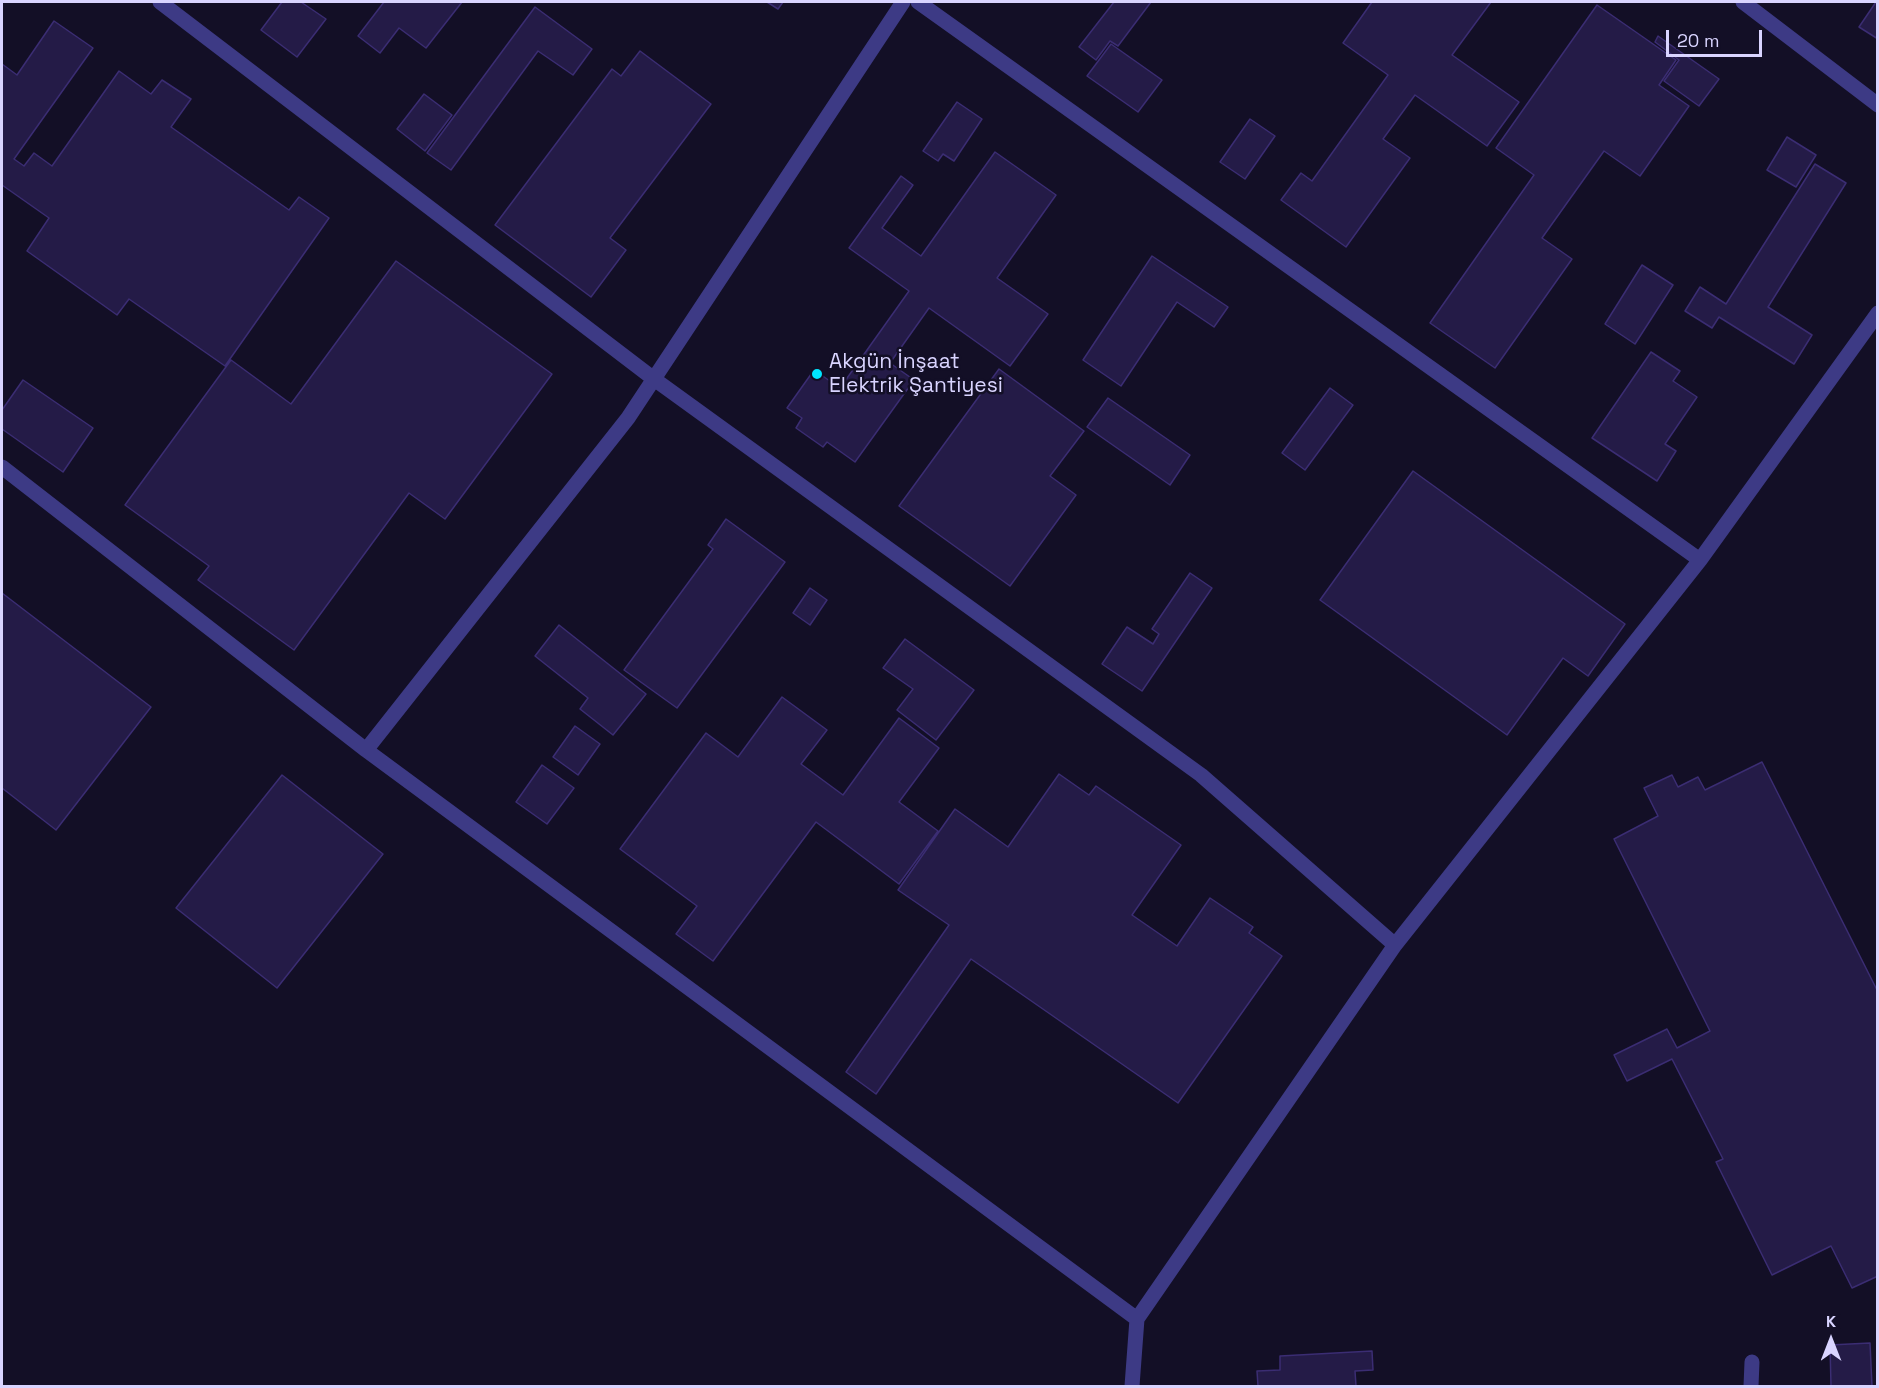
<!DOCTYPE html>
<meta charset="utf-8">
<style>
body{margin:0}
#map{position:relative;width:1879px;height:1388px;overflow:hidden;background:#130f26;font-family:"Space Grotesk",sans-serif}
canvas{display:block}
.frame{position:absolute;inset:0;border:3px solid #d9d4ff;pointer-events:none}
.north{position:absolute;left:1801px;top:1310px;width:60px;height:60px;-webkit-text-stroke:4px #130f26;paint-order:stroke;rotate:0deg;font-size:16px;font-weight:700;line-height:24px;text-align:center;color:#d9d4ff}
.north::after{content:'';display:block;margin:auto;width:21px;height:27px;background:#d9d4ff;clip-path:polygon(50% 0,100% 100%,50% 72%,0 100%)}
.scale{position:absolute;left:1666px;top:30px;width:96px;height:27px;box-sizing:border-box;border:3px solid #d9d4ff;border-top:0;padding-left:8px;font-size:18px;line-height:21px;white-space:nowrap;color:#d9d4ff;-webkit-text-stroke:4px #130f26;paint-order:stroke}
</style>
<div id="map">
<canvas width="1879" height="1388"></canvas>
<div class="frame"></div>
<div class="north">K</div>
<div class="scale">20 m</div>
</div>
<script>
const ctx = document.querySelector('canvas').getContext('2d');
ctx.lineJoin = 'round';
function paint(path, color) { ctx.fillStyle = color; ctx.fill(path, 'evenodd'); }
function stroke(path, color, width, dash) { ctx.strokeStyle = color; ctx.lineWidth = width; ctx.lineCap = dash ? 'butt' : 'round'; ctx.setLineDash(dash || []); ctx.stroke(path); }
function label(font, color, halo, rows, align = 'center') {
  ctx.font = font + ' "Space Grotesk",sans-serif'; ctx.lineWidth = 5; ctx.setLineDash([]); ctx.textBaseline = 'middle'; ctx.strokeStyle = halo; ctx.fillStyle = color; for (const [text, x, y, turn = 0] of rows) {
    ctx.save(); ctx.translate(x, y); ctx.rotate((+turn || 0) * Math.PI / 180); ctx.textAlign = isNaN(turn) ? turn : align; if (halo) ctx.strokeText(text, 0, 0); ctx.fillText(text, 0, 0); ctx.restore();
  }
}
const building = new Path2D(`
 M282 2H301L326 19 297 57 261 30Z
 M384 2H462L426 48 399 28 380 53 358 36Z
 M767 2H783L778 9Z
 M1114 2H1151L1118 46 1110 41 1096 60 1079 47Z
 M1372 2H1491L1452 55 1519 102 1487 146 1415 95 1383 139 1410 158 1346 247 1281 200 1301 173 1312 181 1388 75 1343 43Z
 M1876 2H1878V39L1859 27Z
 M1597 5 1676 60 1659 85 1689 106 1640 176 1604 151 1542 238 1572 259 1495 368 1430 323 1534 175 1496 148Z
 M535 7 592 49 573 75 538 51 451 170 427 153Z
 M54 21 93 48 14 159 24 166 34 153 52 166 119 71 151 94 162 80 191 99 171 127 289 210 299 197 329 218 225 366 129 299 117 315 27 251 49 218 2 185V64L17 75Z
 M1658 36 1719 79 1699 106 1664 81 1679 60 1655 42Z
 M1111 44 1162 80 1138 112 1087 76Z
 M640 51 711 104 610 238 626 250 591 297 495 225 612 69 621 76Z
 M424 94 452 115 425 151 397 129Z
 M957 102 982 119 954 161 943 154 938 161 923 151Z
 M1250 119 1275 136 1245 179 1220 162Z
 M1787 137 1816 155 1796 187 1767 170Z
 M995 152 1056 195 997 278 1048 314 1010 366 929 308 890 363 914 380 855 462 827 442 823 447 796 428 802 418 787 408 814 370 840 388 909 291 849 248 901 176 913 185 882 228 921 256Z
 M1815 164 1846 183 1768 307 1812 335 1794 364 1719 317 1712 328 1685 311 1700 287 1726 304Z
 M1152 256 1228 307 1214 327 1177 302 1121 386 1083 360Z
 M396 261 552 374 445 519 409 493 294 650 198 580 209 566 125 505 231 360 291 404Z
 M1642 265 1673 285 1635 344 1605 324Z
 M1651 352 1680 371 1673 381 1697 397 1665 444 1676 451 1657 481 1592 438Z
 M999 369 1084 431 1050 476 1076 495 1010 586 899 506Z
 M23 380 93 428 63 472 2 429V410Z
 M1330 388 1353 405 1305 470 1282 453Z
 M1108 398 1190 455 1170 485 1087 427Z
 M1413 471 1625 624 1588 676 1563 658 1507 735 1320 600Z
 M726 519 785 562 677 708 624 670 713 549 708 545Z
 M1190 573 1212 588 1142 691 1102 664 1127 627 1153 644 1159 634 1152 629Z
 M810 588 827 600 810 625 793 613Z
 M2 593 151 707 56 830 2 788Z
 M559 625 646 694 613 735 580 709 588 698 535 656Z
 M905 639 974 690 936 740 897 710 913 689 883 668Z
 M782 697 827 730 801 764 843 795 899 718 939 748 899 802 938 831 899 884 816 822 713 961 676 934 697 906 620 849 706 733 738 757Z
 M575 726 600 744 578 775 553 757Z
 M1762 762 1878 992V1276L1852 1288 1831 1246 1772 1275 1716 1162 1723 1159 1672 1059 1627 1081 1614 1055 1667 1029 1677 1048 1710 1031 1614 839 1658 816 1644 788 1672 775 1678 787 1698 777 1705 790Z
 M542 765 574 788 547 824 516 802Z
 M1059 774 1089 795 1096 786 1181 845 1132 915 1177 946 1210 898 1253 927 1249 933 1282 956 1178 1103 971 959 876 1094 846 1072 949 925 898 890 955 809 1008 847Z
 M282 775 383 854 277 988 176 908Z
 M1870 1343 1872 1386H1831L1830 1345Z
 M1372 1351 1373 1370 1355 1371 1356 1386H1258L1257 1371 1280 1370V1356Z`);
const street = new Path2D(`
 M160 2 654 379 1201 775 1395 945
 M903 2 628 418 366 750 1137 1319 1395 945 1700 560 1878 313
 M918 2 1700 560
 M1743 2 1878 105
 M2 467 366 750
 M1132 1386 1137 1319
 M1751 1386 1752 1362`);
const markers = [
 [817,374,6,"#00e5ff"]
];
const poiNames = [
 ["Akgün İnşaat",829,362],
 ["Elektrik Şantiyesi",829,386]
];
paint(building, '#241b47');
stroke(building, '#3b2d73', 1.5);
stroke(street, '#3d3a85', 15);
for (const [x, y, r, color] of markers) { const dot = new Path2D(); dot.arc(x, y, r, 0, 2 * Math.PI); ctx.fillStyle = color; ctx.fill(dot); stroke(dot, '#130f26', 2); }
label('21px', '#d9d4ff', '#130f26', poiNames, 'left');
</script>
